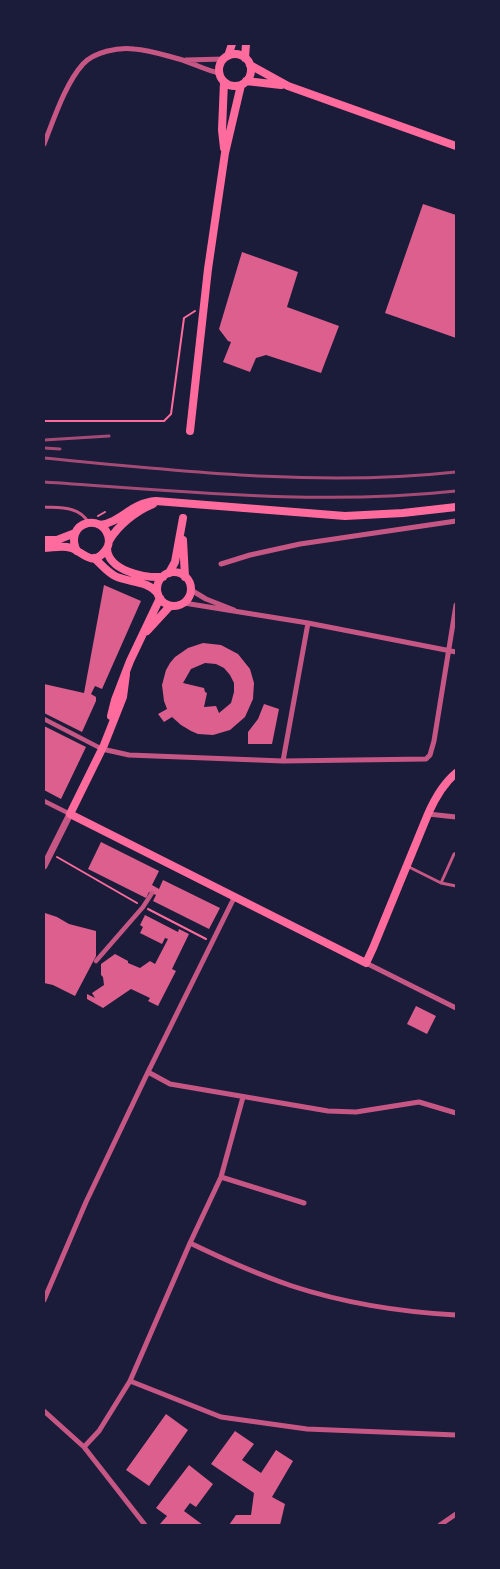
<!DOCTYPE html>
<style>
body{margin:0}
#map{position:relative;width:500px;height:1569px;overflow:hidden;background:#1b1b3a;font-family:Montserrat,sans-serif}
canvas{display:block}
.frame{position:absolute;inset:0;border:45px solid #1b1b3a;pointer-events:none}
</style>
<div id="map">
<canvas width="500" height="1569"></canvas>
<div class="frame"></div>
</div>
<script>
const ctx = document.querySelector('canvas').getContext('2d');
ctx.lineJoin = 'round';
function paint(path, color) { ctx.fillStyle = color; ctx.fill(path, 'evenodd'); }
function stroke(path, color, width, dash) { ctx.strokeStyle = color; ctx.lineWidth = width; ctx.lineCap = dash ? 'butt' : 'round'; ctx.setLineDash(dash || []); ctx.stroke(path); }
const building = new Path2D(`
 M423 204 456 215V338L385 313Z
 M242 252 298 272 287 307 339 326 321 373 266 355 256 358 250 372 223 362 231 342 228 341 219 329Z
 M104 585 141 601 102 689 95 686 91 694 96 697V701L82 732 44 713V684L84 693Z
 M203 643 221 645 238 654 250 669 254 683 253 699 245 717 230 730 213 735 198 734 191 731 181 725 172 717 164 722 158 714 167 709 164 701 162 685 166 670 170 663 175 657 188 648ZM205 663 216 664 224 668 230 675 234 683V692L231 703 219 713 216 706 204 707 207 693 205 692 204 688 183 683 191 669Z
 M264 704 279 709 272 744H248V732L258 719Z
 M44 726 86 747 61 799 44 790Z
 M101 842 159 871 152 885 159 889 163 880 220 908 209 929 153 901 156 895 149 892 146 898 88 869Z
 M45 913 57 917 69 924 96 931V956L75 996 53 985 44 983Z
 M145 915 178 932 179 929 189 934 172 969 176 971 158 1006 148 1001 150 998 131 989 103 1008 87 999V994L95 998 92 993 104 985 103 977 101 975V964L115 954 128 961V963L140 968 150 961 155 964 168 939 165 938 162 944 140 933 143 927 140 925Z
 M416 1006 436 1016 427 1034 407 1024Z
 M166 1414 188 1430 149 1486 126 1470Z
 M235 1431 254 1444 242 1460 261 1473 276 1450 293 1461 272 1497 285 1504 280 1525H229L236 1515H251L254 1493 211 1464Z
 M189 1465 213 1484 196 1507 190 1503 184 1511 203 1525H161L160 1524 167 1516 156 1508Z`);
const path = new Path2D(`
 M44 421H164L171 414 184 318 195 311
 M98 516 105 512
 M57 857 137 903
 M148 909 206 939`);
const service = new Path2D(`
 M44 507C60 508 79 506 88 522
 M407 866 441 883 454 854 456 853
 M441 883 456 886`);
const pedestrian = new Path2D(`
 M44 719 102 749
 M44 801 70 814
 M96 961 143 907 152 893`);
const minor = new Path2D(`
 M186 60 224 59
 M44 144C54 119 65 84 83 64 94 52 118 47 134 49 149 50 164 55 179 59 193 63 205 70 219 73
 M221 564 250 555 300 544 456 521
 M191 590 206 599 234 610
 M184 603 308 623 456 652
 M102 749 129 755 283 761 426 759 430 755 434 741 456 605
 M283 761 308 623
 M428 814 456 817
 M366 963 456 1008
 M148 1072 170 1084 328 1111 356 1112 419 1102 456 1113
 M221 1177 304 1203
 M190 1243C223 1259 257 1274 292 1286 344 1303 401 1312 456 1315
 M44 1300 86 1202 148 1072 235 896
 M130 1381 221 1417 307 1429 456 1435
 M44 1411 84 1447 145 1525
 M84 1447 99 1431 130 1381 190 1243 221 1177 243 1097
 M440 1525 456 1514`);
const tertiary = new Path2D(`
 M44 866 70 814`);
const secondary = new Path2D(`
 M219 70a16 16 0 1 1 32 0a16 16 0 1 1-32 0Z
 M228 56 232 44
 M245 58 246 44
 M250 65 288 86 456 146
 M246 81 281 85
 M224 82 222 130 224 148
 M190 431 208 269 225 153 241 85
 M100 525C122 522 130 503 156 501L345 516 403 513 456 507
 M44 540H57L75 533
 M183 540 185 577
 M109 541C118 525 136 511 153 504
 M44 548C52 548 63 545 71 548 82 551 92 568 105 551 115 539 104 520 88 523 74 526 71 540 77 551
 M107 549C109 571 144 578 163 577
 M94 558C101 564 107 572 115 576 129 583 148 580 158 594
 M157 589a17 17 0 1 1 34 0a17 17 0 1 1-34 0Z
 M169 573 175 562 183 518
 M147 631 170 606
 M126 674 123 697 104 745 70 814 366 963 373 948 428 814C435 798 443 784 456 773
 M111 716 115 700 130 661 160 598`);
const rail = new Path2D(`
 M44 440 109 436
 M44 448 60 449
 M44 458C180 471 319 487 456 472
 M44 482C181 491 319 506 456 491`);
paint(building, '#dd5f8e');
stroke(path, '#ff6b9d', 2);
stroke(service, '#c65784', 3);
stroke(pedestrian, '#c65784', 4.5);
stroke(minor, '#c65784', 5);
stroke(tertiary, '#c65784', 7);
stroke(secondary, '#ff6b9d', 8);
stroke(rail, '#a44b75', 3);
</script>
